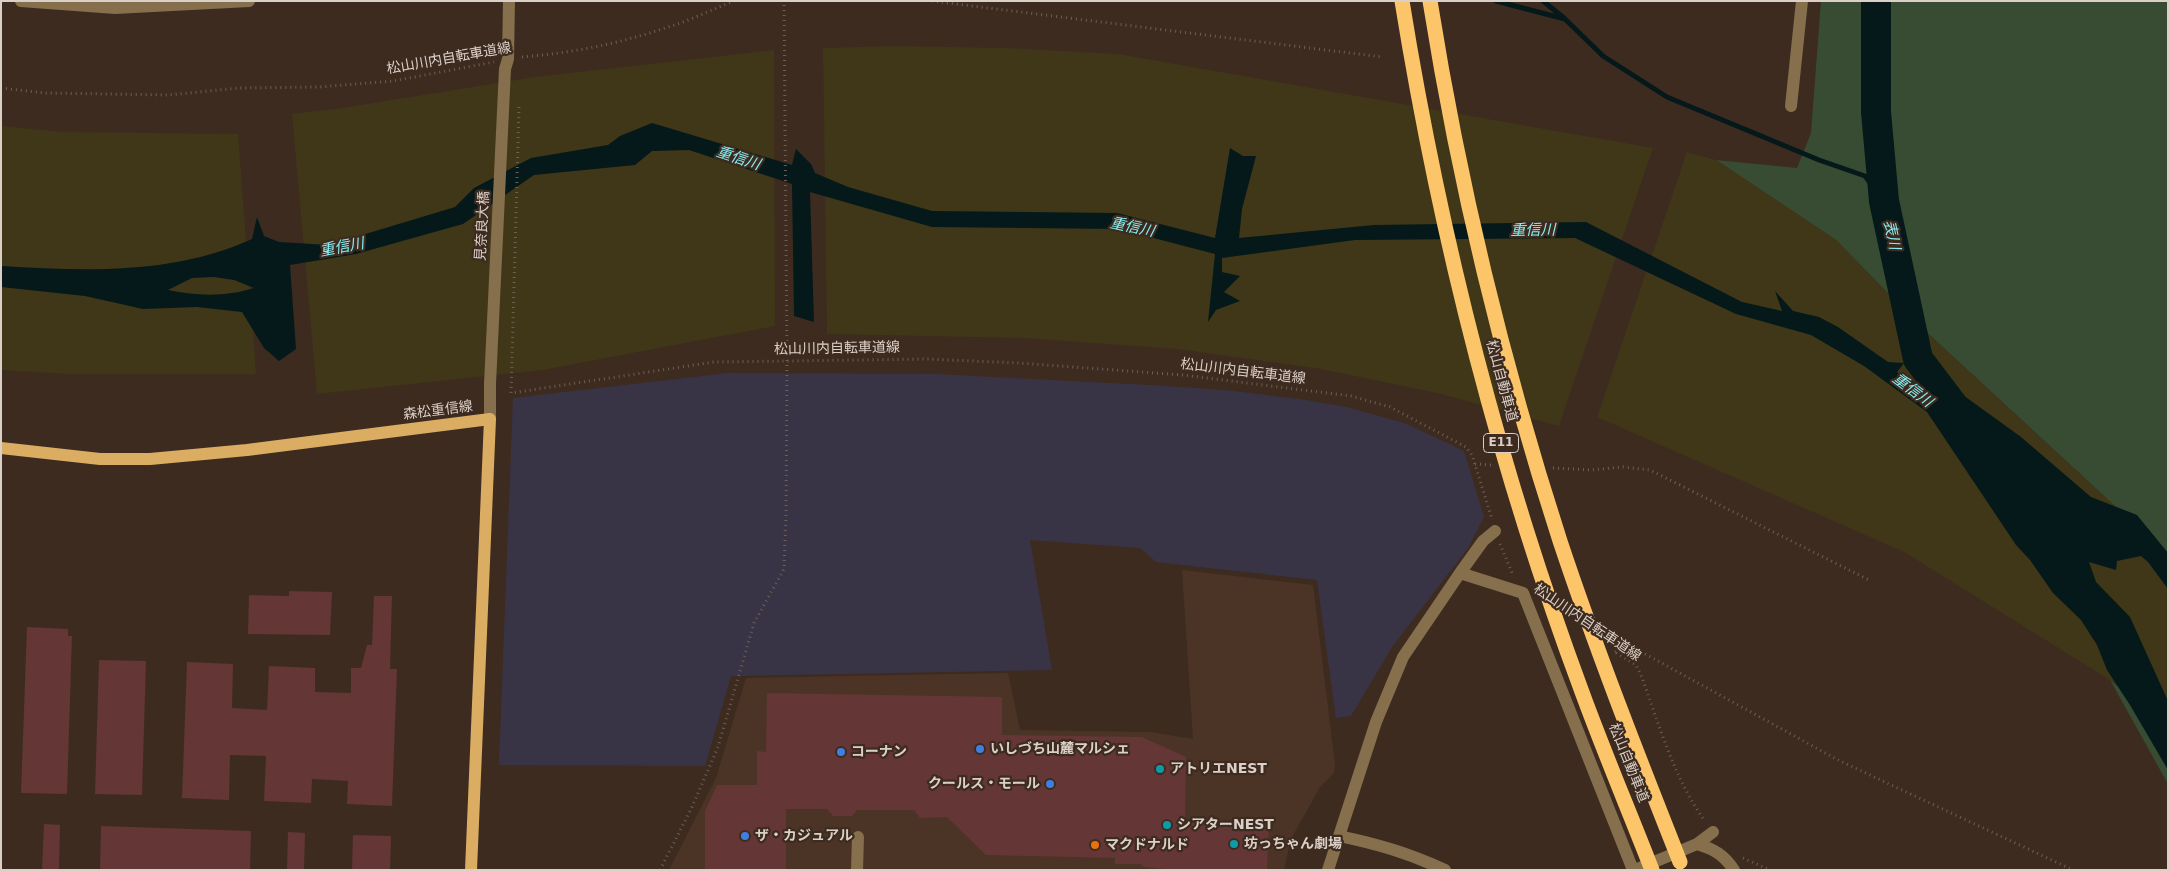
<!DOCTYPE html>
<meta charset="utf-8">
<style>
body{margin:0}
#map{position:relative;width:2169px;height:871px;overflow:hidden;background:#3d2b20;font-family:"DejaVu Sans",sans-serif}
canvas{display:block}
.frame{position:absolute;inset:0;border:2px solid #dbd0c8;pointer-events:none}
</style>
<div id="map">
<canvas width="2169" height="871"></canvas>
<div class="frame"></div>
</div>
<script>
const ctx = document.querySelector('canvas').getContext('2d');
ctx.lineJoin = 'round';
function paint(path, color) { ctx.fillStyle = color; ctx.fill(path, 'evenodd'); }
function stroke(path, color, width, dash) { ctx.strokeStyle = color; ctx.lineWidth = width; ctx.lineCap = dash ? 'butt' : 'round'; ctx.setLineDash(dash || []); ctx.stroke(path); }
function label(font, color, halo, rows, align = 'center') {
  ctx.font = font + ' "DejaVu Sans","Noto Sans JP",sans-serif'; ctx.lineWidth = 4.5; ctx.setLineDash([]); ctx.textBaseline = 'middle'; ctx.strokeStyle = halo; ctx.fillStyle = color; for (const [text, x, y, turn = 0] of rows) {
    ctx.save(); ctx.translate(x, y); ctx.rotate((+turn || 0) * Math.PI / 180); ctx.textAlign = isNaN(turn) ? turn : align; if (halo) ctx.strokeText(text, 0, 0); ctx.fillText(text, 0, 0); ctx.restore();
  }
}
const built = new Path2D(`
 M1182 570 1313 585 1335 765 1334 773 1320 787 1291 839 1284 870H669L716 778 746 678 1008 673 1020 730 1151 732 1193 739Z`);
const industrial = new Path2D(`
 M728 373 935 374 1149 385 1225 390 1306 400 1347 407 1407 424 1464 451 1484 517 1468 548 1392 647 1351 716 1336 718 1317 580 1156 562 1140 548 1030 540 1052 670 731 676 705 766 499 765 513 398Z`);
const green = new Path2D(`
 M1821 1H2168V555L1921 327 1836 240 1716 160 1797 168 1811 133Z
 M2110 680 2168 727V784Z`);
const sand = new Path2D(`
 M896 46 1006 48 1118 54 1653 148 1559 426 1437 393 1321 369 1178 349 1023 338 827 334 823 48Z
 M774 50 775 326 543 370 317 394 292 114 342 108 535 77Z
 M1 126 63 132 238 134 256 374H66L1 370Z
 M1687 152 1716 160 1836 240 1921 327 2168 555V727L2110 680 1904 552 1597 417Z`);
const water = new Path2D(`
 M652 123 792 165 796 149 811 164 815 173 848 187 932 211 1117 213 1215 238 1230 148 1243 156H1256L1242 209 1239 238 1374 225 1586 222 1742 302 1782 311 1775 291 1793 311 1819 317 1838 327 1888 362 1904 363 1897 372 1920 385 1956 390 2021 437 2091 497 2137 515 2168 553V589L2148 562 2141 556 2117 561 2116 570 2089 562 2096 582 2130 617 2168 701V770L2130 705 2107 670 2097 645 2081 620 2053 593 2030 560 2016 545 1927 412 1864 366 1811 335 1736 314 1575 238 1355 240 1222 258V272L1240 276 1224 292 1240 301 1216 310 1208 322 1215 254 1119 229 932 227 810 192 814 322 794 316 792 184 689 150 652 151 635 165 534 175 463 224 356 254 290 265 296 349 279 361 264 348 242 312 197 307 143 309 85 296 1 287V266C86 271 173 275 252 239L257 217 264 236 279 242 329 245 455 207 474 188 531 158 608 145 620 136ZM214 277 234 280 254 288C225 297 198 296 168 290L192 278Z`);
const stream = new Path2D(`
 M1496 1 1565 19 1603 56 1667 97 1819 160 1865 176 1884 201
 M1543 1 1564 18`);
const river = new Path2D(`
 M1876 1V112L1884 201 1918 359 1965 421`);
const building = new Path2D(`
 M289 591 332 592 330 635 248 634 249 595 289 596Z
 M374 596H392L390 669H397L392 806 347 804 348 781 312 779 311 803 264 801 266 756 230 755 229 800 182 798 187 662 233 664 232 708 267 710 269 666 315 668V692L351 693V668H361L367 645H372Z
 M27 627 68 629V636H72L67 794 21 793Z
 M99 660 146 661 142 795 95 794Z
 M767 693 1002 697V735L1142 737 1186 757 1185 822 1269 827 1267 870H1175L1144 867 1141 864H1115V858L986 855 947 817 920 818 914 810H857L852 816H833L827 809H786V870H705V811L717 785H757V751L766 752Z
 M44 824 60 825 59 870H42Z
 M101 826 251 831 250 870H100Z
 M288 832 305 833 304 870H287Z
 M353 835 391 836 390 870H352Z`);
const path = new Path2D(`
 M932 1 1382 57
 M522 57C571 53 618 44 665 28 689 21 711 10 734 1
 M1 88 45 93 169 95 239 88 319 87 393 81 494 62
 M519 107 511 393 714 362 927 359 1018 363 1183 375 1351 396 1390 407 1466 447 1472 455 1492 519
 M1475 464 1492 465
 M1553 468 1591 470 1623 467 1650 470 1871 581
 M1500 544 1513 575
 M1615 652 1627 644 1840 761 2073 870
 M1616 653 1636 665 1641 675C1659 724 1674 779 1705 821
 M1743 858 1770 870
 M660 870 692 807 718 747 754 623 784 569 786 514 787 361 784 1`);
const minor = new Path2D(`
 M21 1 115 8 249 1
 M1791 106 1802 1
 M490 419V384L505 69 508 59 509 1
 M1460 573 1523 593 1633 870
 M1339 836C1377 844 1409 853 1445 870
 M1697 844C1714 849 1724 855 1734 870
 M857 870 858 837
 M1328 870 1376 722 1403 657 1460 573 1483 541 1495 531
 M1635 870 1697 844 1713 832`);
const major = new Path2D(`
 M1 448 100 459H150L247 450 490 419 471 870`);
const highwayBridge = new Path2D(`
 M1402 1C1440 236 1499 469 1582 692 1604 752 1629 811 1652 870
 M1430 1C1459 183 1503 365 1560 541 1596 649 1638 756 1680 862`);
const markers = [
 [980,749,5,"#3f7fe0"],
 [841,752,5,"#3f7fe0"],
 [1160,769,5,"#0f9aa8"],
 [1050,784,5,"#3f7fe0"],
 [1167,825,5,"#0f9aa8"],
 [745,836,5,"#3f7fe0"],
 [1234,844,5,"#0f9aa8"],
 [1095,845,5,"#e8710a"]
];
const shields = [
 [1501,443,35]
];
const shieldNames = [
 ["E11",1501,443]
];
const streetNames = [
 ["松山川内自転車道線",449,59,-10],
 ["見奈良大橋",483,226,-87],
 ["松山川内自転車道線",837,349,-1],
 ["松山川内自転車道線",1243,372,7],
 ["松山自動車道",1501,381,75],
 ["森松重信線",438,411,-7],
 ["松山川内自転車道線",1587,623,34],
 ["松山自動車道",1628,763,68]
];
const poiNames = [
 ["いしづち山麓マルシェ",990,749],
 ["コーナン",851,752],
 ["アトリエNEST",1170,769],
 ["クールス・モール",1040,784,"right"],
 ["シアターNEST",1177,825],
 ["ザ・カジュアル",755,836],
 ["坊っちゃん劇場",1244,844],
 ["マクドナルド",1105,845]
];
const waterNames = [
 ["重信川",738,159,18],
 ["重信川",1132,228,12],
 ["重信川",1533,231,-1],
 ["表川",1891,235,78],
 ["重信川",342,248,-11],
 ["重信川",1912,391,37]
];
paint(built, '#4b3425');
paint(industrial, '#393445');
paint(green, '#374c32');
paint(sand, '#3f3717');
paint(water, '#05191a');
stroke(stream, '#05191a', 5);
stroke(river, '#05191a', 30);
paint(building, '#643636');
stroke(path, '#6e5e54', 3, [1, 4]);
stroke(minor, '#856f4c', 12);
stroke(major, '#dbad62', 12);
stroke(highwayBridge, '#fdc56a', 15);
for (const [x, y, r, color] of markers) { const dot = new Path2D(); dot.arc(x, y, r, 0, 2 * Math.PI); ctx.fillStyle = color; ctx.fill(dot); stroke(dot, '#3d2b20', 2); }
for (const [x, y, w] of shields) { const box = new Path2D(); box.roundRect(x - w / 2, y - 9.5, w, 19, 4); ctx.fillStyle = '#3d2b20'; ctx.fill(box); stroke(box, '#dbd0c8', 1); }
label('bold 12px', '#dbd0c8', null, shieldNames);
label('14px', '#dbd0c8', '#3d2b20', streetNames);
label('bold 14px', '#dbd0c8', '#3d2b20', poiNames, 'left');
label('italic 15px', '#87eef3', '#3d2b20', waterNames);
</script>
